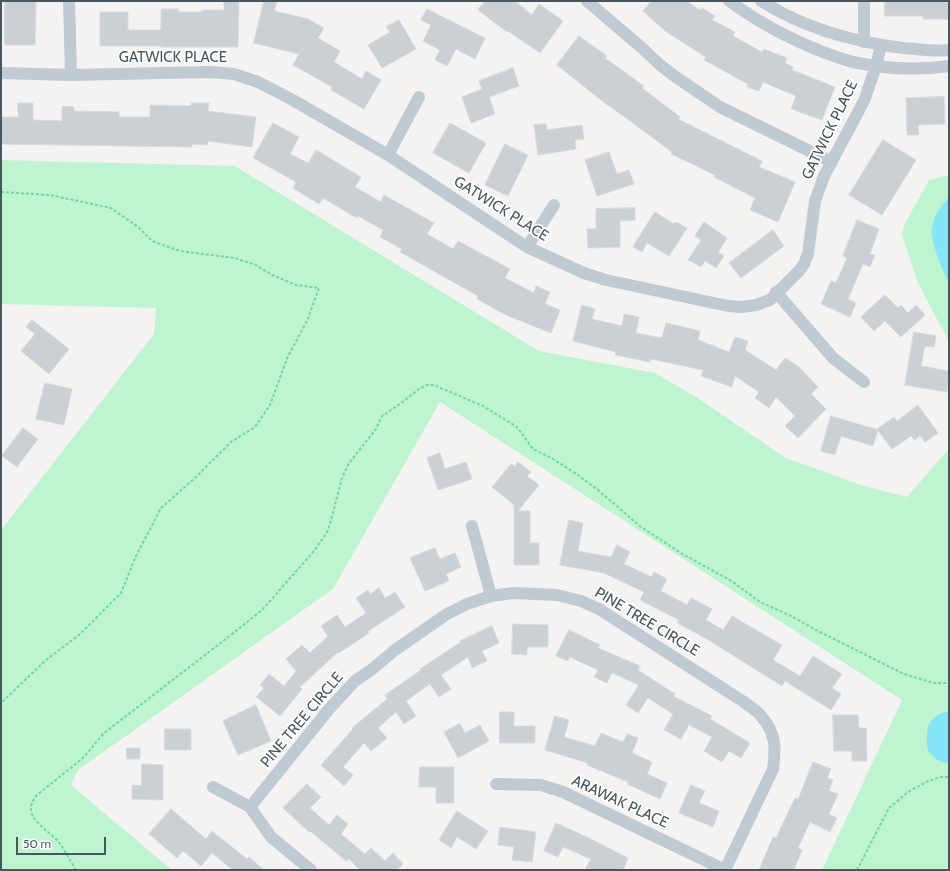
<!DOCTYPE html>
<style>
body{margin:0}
#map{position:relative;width:950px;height:871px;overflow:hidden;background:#f5f2f2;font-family:Cabin,sans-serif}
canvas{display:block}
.frame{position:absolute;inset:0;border:2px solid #475762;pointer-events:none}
.scale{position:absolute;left:16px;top:837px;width:90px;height:18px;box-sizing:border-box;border:2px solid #475762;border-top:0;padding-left:5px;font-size:12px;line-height:14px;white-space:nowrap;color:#475762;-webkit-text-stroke:3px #fff;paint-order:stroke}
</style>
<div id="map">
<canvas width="950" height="871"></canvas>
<div class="frame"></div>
<div class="scale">50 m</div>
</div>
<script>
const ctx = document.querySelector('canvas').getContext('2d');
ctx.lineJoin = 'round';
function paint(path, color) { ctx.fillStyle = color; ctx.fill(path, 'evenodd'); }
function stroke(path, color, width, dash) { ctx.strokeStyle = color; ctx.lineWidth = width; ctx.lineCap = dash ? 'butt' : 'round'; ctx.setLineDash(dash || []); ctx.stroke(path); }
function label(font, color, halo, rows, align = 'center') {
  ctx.font = font + ' Cabin,sans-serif'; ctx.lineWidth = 3.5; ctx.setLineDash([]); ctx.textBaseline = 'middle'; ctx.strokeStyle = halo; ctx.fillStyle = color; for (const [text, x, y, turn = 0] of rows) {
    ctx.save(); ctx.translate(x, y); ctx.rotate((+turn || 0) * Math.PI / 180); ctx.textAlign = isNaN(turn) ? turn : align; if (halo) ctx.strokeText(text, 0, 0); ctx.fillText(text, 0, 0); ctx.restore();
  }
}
const green = new Path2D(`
 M1 160 235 166 539 351 655 373 696 397 786 458 864 486 907 497 949 449V870H822L902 700 440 402 333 589 78 770 71 785 172 870H1V530L154 334 156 308 1 304Z
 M949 175V342L918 283 902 235 904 225 929 180Z`);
const water = new Path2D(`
 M948 198H949V283C943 271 930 242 932 229 933 217 940 207 948 198Z
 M949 711V764L937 760 928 751C925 731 926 716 949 711Z`);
const building = new Path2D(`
 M5 1H36L35 45H5Z
 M224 1H239L238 47H161V46H100V12H128V30H161V9H178V12H203V10H224Z
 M264 1H277L274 11 308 19 324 28 318 38 340 51 334 62 362 79 366 71 381 80 364 109 331 90 332 87 293 65 299 54 254 43Z
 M485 1H515L532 15 539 4 563 21 540 53 508 31 507 32 478 10Z
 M652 1H686L700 10 702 8 715 16 712 20 735 32 733 36 762 52 764 49 787 58 785 63 793 67 792 70 835 87 822 120 791 109 796 96 763 82 759 91 747 87 748 84 704 60 706 57 665 31 643 11Z
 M885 1H949V19H923V16H885Z
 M427 9 485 38 475 59 456 49 447 66 435 60 440 50 423 41 431 25 421 20Z
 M399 20 416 49 382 68 368 45 390 32 386 27Z
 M579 36 607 56 605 58 644 86 642 88 680 117 678 119 762 161 759 167 795 182 778 222 750 210 755 198 714 177 715 175 671 154 672 152 622 115 606 104 557 65Z
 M513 68 519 86 489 97 495 114 471 123 462 97 482 89 479 81Z
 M944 97 945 124 918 125 919 135H907L906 98Z
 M18 103H33V120L62 121V106L74 107V111L119 112V117H150V105L191 106V103H209L208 111 256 117 252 147 208 141 207 145 192 144V147L1 144V117H18Z
 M273 123 299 137 290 154 308 163 316 150 361 177 355 187 381 202 384 195 434 223 427 234 453 249 458 241 510 269 505 278 534 293 536 286 550 292 545 304 560 310 551 333 506 315 477 299 478 296 400 252 402 249 380 237 383 230 358 216 357 218 323 198 319 204 293 188 296 182 253 158Z
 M450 123 486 143 469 173 433 153Z
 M546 124 547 130 582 125 584 139 575 140 576 149 538 155 534 125Z
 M883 140 916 160 882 215 849 195Z
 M505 144 528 155 508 196 485 185Z
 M609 152 617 174 629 170 634 184 597 196 585 160Z
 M635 208V220L620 221V247L588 248 587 229H596V209Z
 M655 212 674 224 676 222 687 228 669 256 647 243 642 252 633 247Z
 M857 220 879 229 870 254 875 255 870 267 863 264 848 299 856 303 850 317 821 304 831 281 836 283 847 258 843 256Z
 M704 222 727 238 718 252 724 256 716 268 705 261 701 267 688 260 701 240 695 236Z
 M773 230 784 246 741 278 729 263Z
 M885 295 898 308 901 305 908 313 916 305 925 315 901 337 885 321 874 331 861 317Z
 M582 305 595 309 592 319 622 326 624 314 639 317 636 333 662 338 666 323 700 331 698 340 729 352 735 337 748 341 745 350 776 370 785 358 798 366 818 387 811 394 826 409 798 438 785 426 795 416 776 397 769 408 755 398 759 392 735 376 732 387 701 376 703 370 651 359 650 362 615 355 616 352 573 341Z
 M32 320 69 349 49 374 21 351 35 334 26 327Z
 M914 332 936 336 934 347 925 346 921 366 949 371 947 392 905 385Z
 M45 383 72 389 64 425 36 419Z
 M918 405 938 433 925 442 920 436 914 440 911 436 892 449 877 429 894 417 897 421Z
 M831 416 878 430 873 446 841 436 835 455 821 451Z
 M23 428 38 439 17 467 2 456Z
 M440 453 445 469 466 462 472 479 438 490 427 458Z
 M518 462 531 472 527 476 539 485 518 511H530V543H539V565H514V505L492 487 511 464 515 466Z
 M569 520 583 523 578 551 611 557 617 545 630 552 624 564 652 577 654 572 667 579 661 591 687 605 691 598 712 609 706 620 723 630 732 616 782 645 773 660 800 676 813 656 842 674 832 688 841 694 831 710 785 681 782 686 707 639 677 623 679 620 640 600 644 592 604 573 560 565Z
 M435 548 440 559 455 553 461 567 446 574 449 581 425 591 410 558Z
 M379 588 385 598 395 592 405 607 368 631 369 633 339 653 338 652 300 687 302 689 280 716 256 697 264 688 260 685 269 674 284 686 296 671 286 659 302 645 310 653 328 636 321 626 337 615 345 627 366 613 356 598 368 590 370 594Z
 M513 624 548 625V647H527V655L512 654Z
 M492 626 499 643 482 651 487 661 472 668 468 657 441 675 451 689 439 697 430 684 406 701 416 716 404 724 396 712 378 728 387 738 371 751 364 743 343 767 353 775 344 786 321 765 353 729 352 728 387 699 385 695 421 670 420 669 461 642 460 641Z
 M569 630 600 645 598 648 640 666 638 670 675 694 673 696 712 716 710 719 750 743 741 758 729 751 722 762 704 751 712 737 689 725 681 739 664 730 673 714 648 698 638 713 626 705 639 685 612 673 607 683 594 677 598 670 570 657 568 661 556 656Z
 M256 705 271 741 238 755 223 721Z
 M500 712H514V726H535V743H500Z
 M833 715H858L859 728H866L867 761H852V751H834Z
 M555 716 569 720 564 737 595 746 601 733 623 742 627 734 638 738 632 753 652 762 647 774 667 783 660 799 627 784 628 782 587 765 588 763 545 750Z
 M460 724 465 733 480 725 489 741 458 758 444 732Z
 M165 729H191V750H165Z
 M127 748H140V759H127Z
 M813 762 831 769 827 778 833 780 829 791 838 794 829 814 837 818 830 832 810 822 798 848 802 850 794 870H759L773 837 776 838 795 798 798 799Z
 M142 764 163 765V800L132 799V785L141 786Z
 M420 767H454V803H436V787H419Z
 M307 784 321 797 310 808 329 825 337 815 348 824 341 834 365 854 371 848 385 861 393 853 403 864 397 870H360L349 859 346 861 310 831 309 832 283 808Z
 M691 785 705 791 699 803 719 811 713 827 679 813Z
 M171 809 206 839 212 831 247 859 249 857 264 870H233L212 853 201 866 183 851 177 858 149 834Z
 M457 811 488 831 476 849 457 837 451 848 439 840Z
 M556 823 589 838 628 858 623 870H585L591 859 563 847 558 857 544 851Z
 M500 827 536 832 532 862 512 860 514 847 498 845Z`);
const path = new Path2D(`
 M1 192 50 195 111 208 138 227 152 241 180 251 235 258 256 265 272 275 296 285 319 288 307 321 288 356 270 405 255 427 231 442 196 477 161 508 136 556 121 593 79 635 46 660 1 703
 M76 870C70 861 65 850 58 841 46 828 19 816 37 795L83 758 104 733 236 631 262 610 314 551 326 534 330 524 342 478 349 463 376 429 382 416 400 404 419 389 427 385H434L483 406 517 427 533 449 553 459 575 473 598 490 641 527 681 553 733 582 760 602 791 616 816 630 904 674 934 683H949
 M857 870 889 808 908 792 928 781 941 777H949`);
const minor = new Path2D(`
 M69 1 71 75
 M587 1 642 48 659 64 673 75 720 107 832 162
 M729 1C758 22 789 39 823 52 834 56 846 61 858 63 887 69 920 70 949 66
 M761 1C804 28 853 42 903 48 919 49 933 52 949 50
 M864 1V42
 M1 73 71 75 210 72 234 74 258 82 291 99 388 155 527 247 584 273 606 280 728 306 742 307 756 305 770 300 799 271 804 264 808 254 815 201 824 176 864 101 876 66 881 45
 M388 155 419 97
 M527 247 554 205
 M776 292 833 358 864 382
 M472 526 491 596
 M496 784 541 785 563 792 725 870
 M213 787 250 807 271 837 311 870
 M250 807 330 708 355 681 371 670 395 650 447 614 467 604 491 596 513 593 557 595 581 601 599 609 744 702C749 706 757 710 761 716 776 733 776 748 773 769L725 870`);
const streetNames = [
 ["GATWICK PLACE",173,58],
 ["GATWICK PLACE",830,130,-64],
 ["GATWICK PLACE",501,209,32],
 ["PINE TREE CIRCLE",647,622,31],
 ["PINE TREE CIRCLE",302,720,-50],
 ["ARAWAK PLACE",620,802,25]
];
paint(green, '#bef5d0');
paint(water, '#86e5f6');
paint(building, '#cbd0d5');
stroke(building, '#d6d9de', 1);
stroke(path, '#71d79f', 2, [3, 2]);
stroke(minor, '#bfcad3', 12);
label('15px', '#475762', '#fff', streetNames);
</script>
